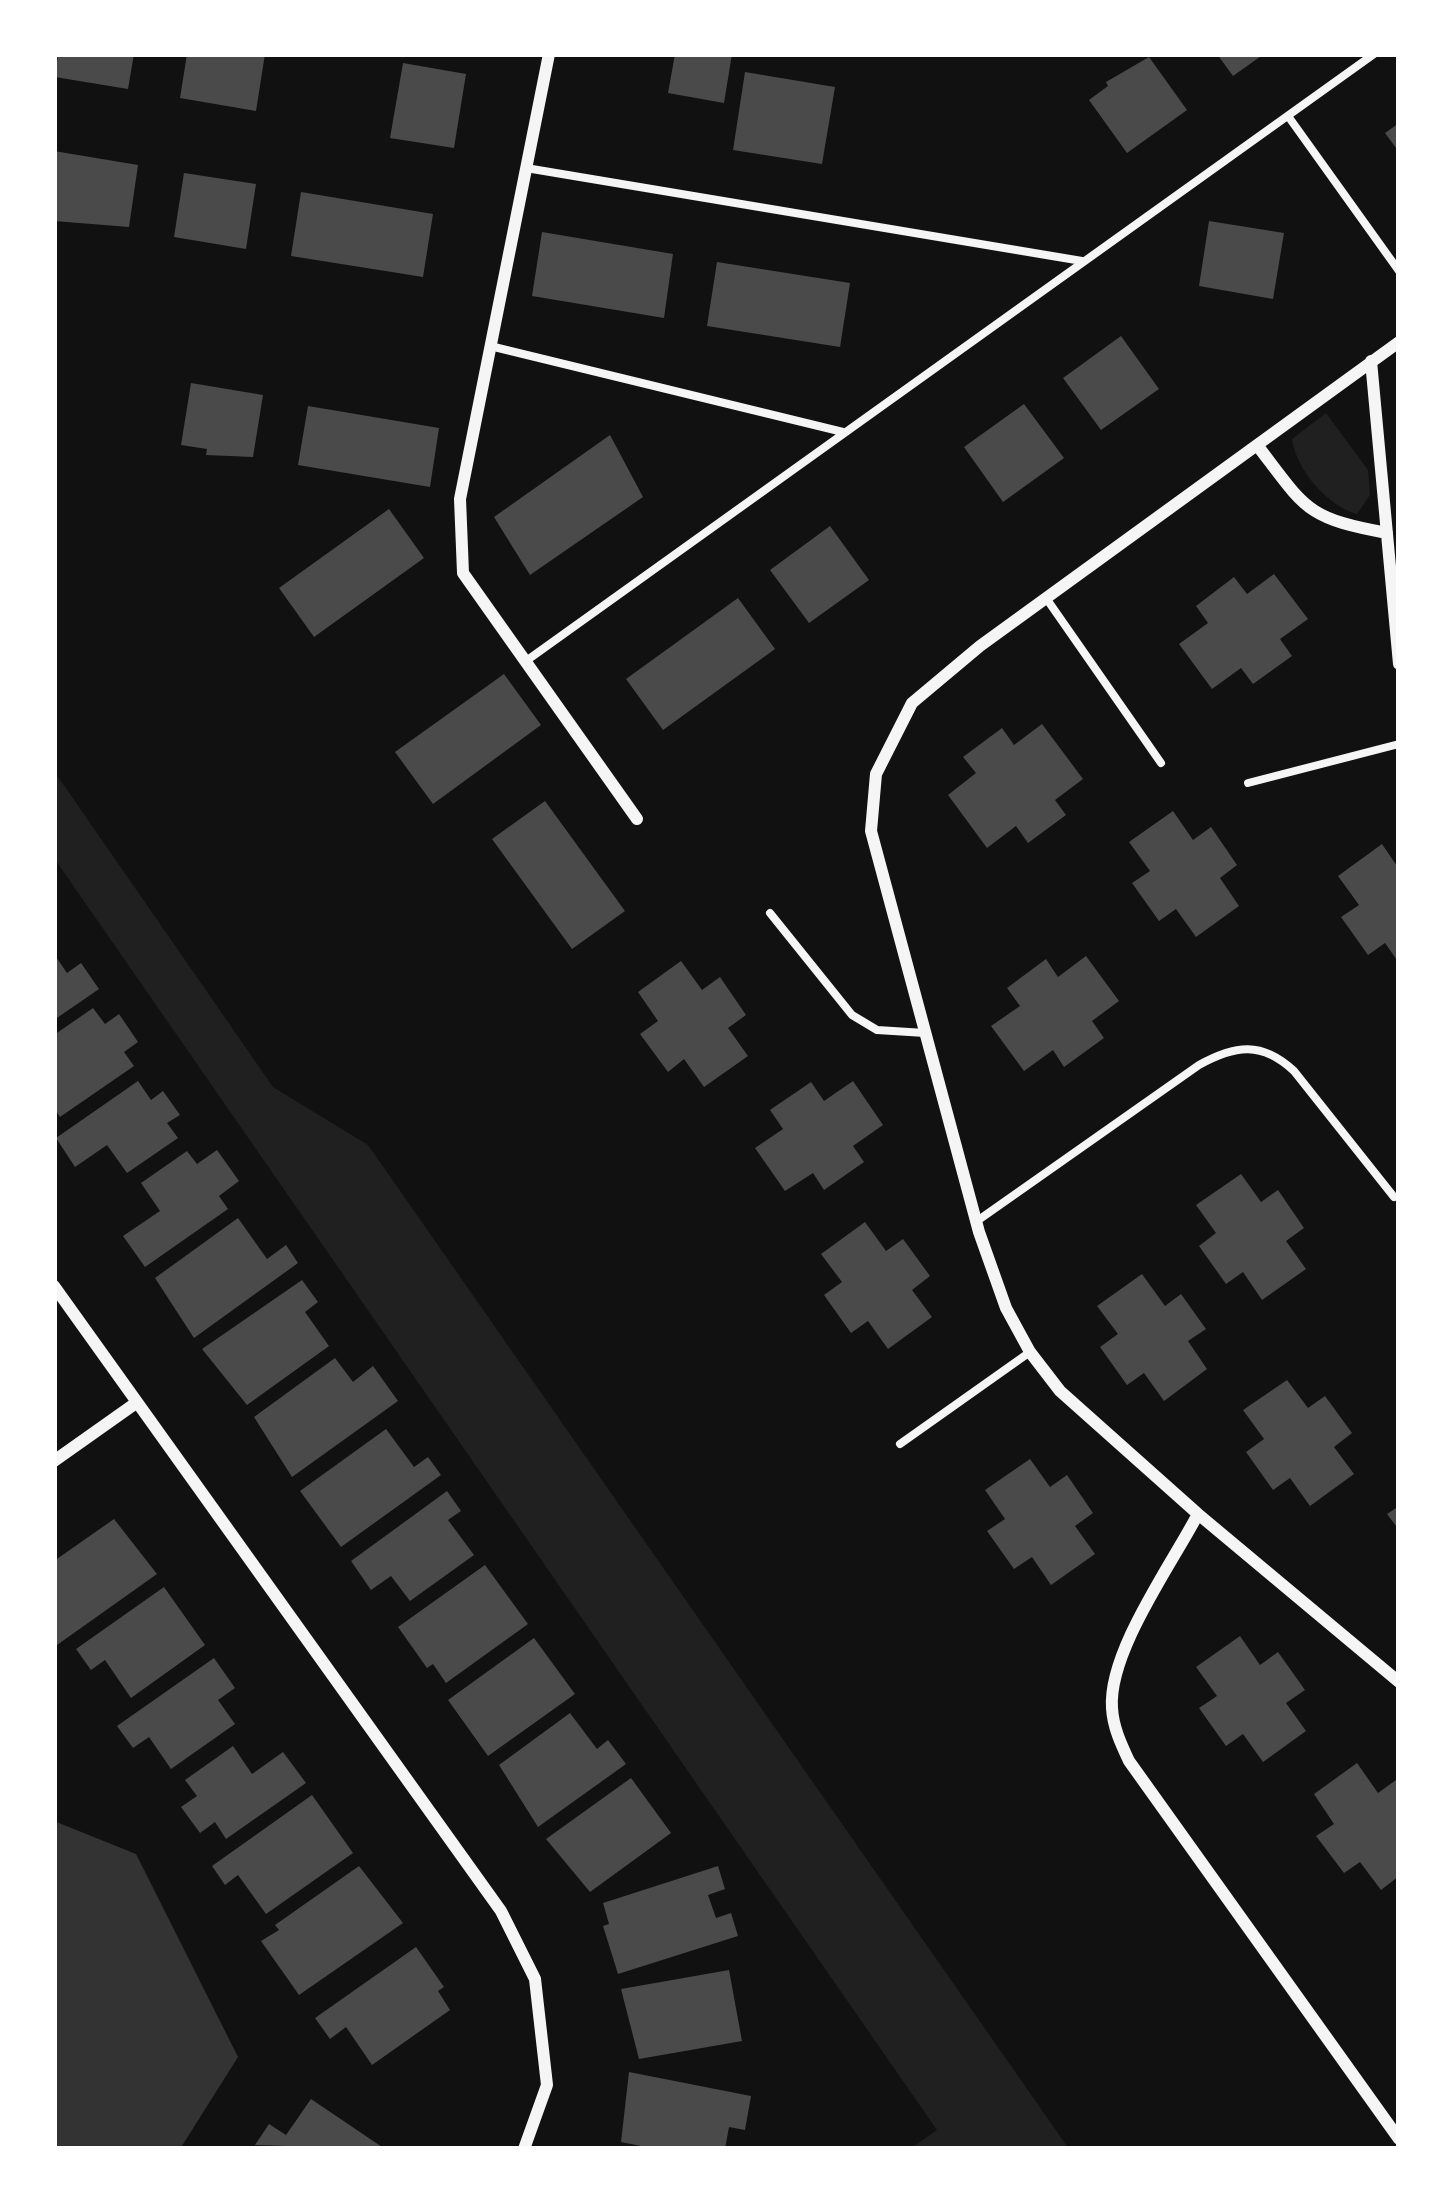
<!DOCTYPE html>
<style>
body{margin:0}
#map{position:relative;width:1453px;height:2203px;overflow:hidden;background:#111;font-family:"Alegreya Sans",sans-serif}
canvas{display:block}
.frame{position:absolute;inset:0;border:57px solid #fff;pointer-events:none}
</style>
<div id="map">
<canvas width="1453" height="2203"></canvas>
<div class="frame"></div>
</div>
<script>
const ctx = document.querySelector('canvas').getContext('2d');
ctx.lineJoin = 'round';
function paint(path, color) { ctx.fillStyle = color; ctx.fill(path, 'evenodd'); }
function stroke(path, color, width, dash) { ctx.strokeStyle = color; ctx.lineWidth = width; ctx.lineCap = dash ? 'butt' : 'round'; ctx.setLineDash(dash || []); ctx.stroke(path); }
const green = new Path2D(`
 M1326 413 1368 470 1370 495 1357 514C1327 506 1296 469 1292 439Z
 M54 771 273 1087 368 1145 1069 2149H910L937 2130 54 858Z`);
const water = new Path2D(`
 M54 1821 136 1854 238 2057 180 2149H54Z`);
const building = new Path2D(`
 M58 54H134L128 89 55 77Z
 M187 54H265L256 111 180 98Z
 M675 54H732L724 103 668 93Z
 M1217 54H1264L1233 76Z
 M1149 57 1187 110 1127 153 1089 100 1108 86 1106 82Z
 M403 63 466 74 454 148 390 138Z
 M745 72 835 87 822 164 733 150Z
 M1399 123V152L1385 133Z
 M54 151 138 165 129 227 54 221Z
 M184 173 256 184 246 249 174 237Z
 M301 192 433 214 423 277 291 256Z
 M1209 221 1284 233 1273 299 1199 286Z
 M542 232 673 254 664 318 532 296Z
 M717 262 850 283 840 347 707 326Z
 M1121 336 1159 389 1101 430 1063 378Z
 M191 383 263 395 253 457 206 455 207 449 181 445Z
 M1024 404 1064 458 1003 502 964 447Z
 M308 406 439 428 430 487 298 465Z
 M610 435 643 497 530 575 494 517Z
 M389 509 424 558 314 637 279 588Z
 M830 526 869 580 809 623 770 570Z
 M1274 574 1308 619 1280 639 1292 656 1253 684 1241 668 1212 689 1179 644 1208 623 1196 606 1234 577 1247 594Z
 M738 598 775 649 663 730 626 679Z
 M504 674 541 725 433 804 395 752Z
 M1042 724 1083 779 1055 800 1066 815 1028 843 1016 826 987 848 948 795 976 773 963 757 1002 728 1014 745Z
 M545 801 625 911 572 949 492 839Z
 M1173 811 1193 840 1211 827 1237 865 1220 878 1239 906 1196 937 1176 909 1159 921 1132 883 1150 871 1129 842Z
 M1382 844 1399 869V963L1385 943 1368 955 1341 917 1359 905 1338 876Z
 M54 954 67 973 81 963 99 989 54 1020Z
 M1086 956 1119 1001 1092 1021 1104 1038 1064 1067 1053 1050 1024 1071 991 1026 1020 1006 1007 988 1046 959 1058 977Z
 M681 961 702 990 720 977 746 1015 728 1028 748 1056 704 1087 684 1059 668 1072 640 1034 658 1021 638 992Z
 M93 1008 105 1024 119 1014 138 1042 124 1052 134 1066 60 1117 54 1108V1035Z
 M138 1081 151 1100 163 1091 180 1115 167 1123 178 1138 127 1173 107 1145 75 1167 56 1138Z
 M853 1081 883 1125 853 1146 864 1162 824 1190 813 1173 785 1191 755 1148 783 1129 770 1110 811 1082 824 1101Z
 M217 1150 239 1181 219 1196 228 1209 145 1267 123 1236 160 1211 141 1183 187 1151 197 1164Z
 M1241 1174 1261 1202 1278 1190 1304 1228 1286 1241 1306 1269 1262 1300 1243 1272 1226 1284 1199 1246 1216 1233 1196 1205Z
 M238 1218 267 1259 286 1245 298 1263 194 1338 155 1278Z
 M865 1222 886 1251 903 1239 930 1276 912 1290 932 1317 888 1349 868 1321 851 1333 824 1295 842 1282 821 1254Z
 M1142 1274 1165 1306 1181 1294 1206 1329 1188 1341 1207 1369 1164 1401 1144 1373 1127 1385 1100 1347 1118 1334 1097 1306Z
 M302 1280 318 1302 305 1312 329 1346 247 1405 202 1349Z
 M335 1358 353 1382 373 1366 398 1401 292 1477 254 1417Z
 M1287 1380 1308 1408 1325 1396 1352 1433 1334 1447 1354 1474 1310 1506 1290 1478 1273 1490 1246 1452 1264 1439 1243 1410Z
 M386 1429 414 1467 428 1457 441 1475 341 1547 300 1491Z
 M1030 1459 1050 1487 1067 1475 1093 1513 1075 1526 1095 1554 1051 1585 1032 1557 1014 1569 987 1531 1005 1519 985 1490Z
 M447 1491 461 1511 448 1520 474 1555 410 1601 391 1576 371 1590 351 1561Z
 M1399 1506V1530L1387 1514Z
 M114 1519 157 1574 57 1645 54 1561Z
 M485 1565 528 1624 446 1683 433 1664 427 1668 398 1627Z
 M164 1587 205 1645 131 1698 105 1660 91 1670 76 1649Z
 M1240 1636 1260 1665 1278 1652 1305 1690 1286 1703 1306 1731 1263 1762 1243 1734 1226 1746 1199 1708 1217 1696 1196 1667Z
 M534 1638 575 1694 488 1756 448 1700Z
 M214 1658 235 1688 218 1700 235 1724 171 1769 149 1737 133 1748 117 1726Z
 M570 1713 597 1749 608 1740 626 1764 538 1827 499 1765Z
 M233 1746 252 1774 283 1752 306 1783 226 1839 215 1822 200 1833 181 1807 197 1796 185 1780Z
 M1357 1763 1378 1793 1396 1780 1399 1785V1876L1381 1890 1360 1862 1344 1873 1316 1836 1334 1824 1314 1794Z
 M631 1778 671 1833 590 1892 546 1839Z
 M312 1795 353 1853 266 1914 238 1875 225 1885 212 1866Z
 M359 1866 403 1923 299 1995 261 1941 279 1930 275 1925Z
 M718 1866 725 1889 708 1895 716 1918 731 1913 738 1936 618 1974 603 1926 609 1924 603 1903Z
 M416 1947 444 1987 438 1991 450 2010 372 2065 346 2027 330 2039 315 2018Z
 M729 1970 742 2041 639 2059 621 1989Z
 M629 2072 751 2096 745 2130 729 2127 725 2149H656L621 2142Z
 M311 2099 385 2149 255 2145 269 2124 286 2135Z`);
const service = new Path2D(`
 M1288 116 1399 271
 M526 168 1082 261
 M490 346 843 432
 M1046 598 1161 763
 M526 661 1374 54
 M1248 783 1399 744
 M770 913 852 1015 877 1030 925 1033
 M977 1221 1199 1065C1235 1045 1262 1041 1294 1071L1394 1197
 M900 1444 1030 1352`);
const minor = new Path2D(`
 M549 54 460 499 463 573 637 819
 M1399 342 980 646 912 703 876 774 871 831 979 1232 1006 1308 1030 1352 1060 1391 1198 1514 1399 1682
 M1371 361 1399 664
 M1257 445C1306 509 1305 518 1387 533
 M54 1286 501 1911 535 1979 547 2085 524 2149
 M54 1461 136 1403
 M1198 1514C1172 1564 1108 1652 1112 1708 1113 1727 1121 1744 1129 1761L1399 2139`);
paint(green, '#202020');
paint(water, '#333');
paint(building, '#4a4a4a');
stroke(service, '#f5f5f5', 8);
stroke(minor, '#f5f5f5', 12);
</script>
